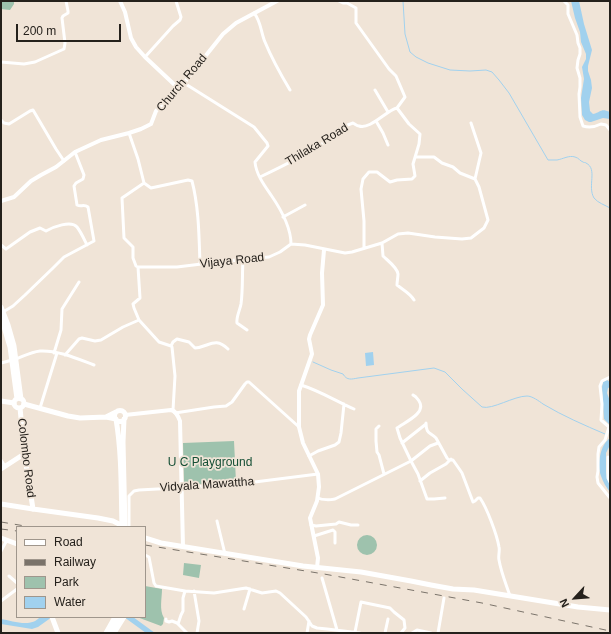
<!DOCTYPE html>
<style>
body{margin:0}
#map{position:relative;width:611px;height:634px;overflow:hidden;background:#f0e4d7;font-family:Arial,sans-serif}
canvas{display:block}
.frame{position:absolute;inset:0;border:2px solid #25211c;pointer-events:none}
.legend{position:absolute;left:16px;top:526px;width:130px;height:92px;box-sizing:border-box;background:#f0e4d7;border:1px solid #9f968c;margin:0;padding:5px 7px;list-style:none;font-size:12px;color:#25211c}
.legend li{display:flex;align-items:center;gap:8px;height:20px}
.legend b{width:20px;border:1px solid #9f968c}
.north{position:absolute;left:555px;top:578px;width:40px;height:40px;-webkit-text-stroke:3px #f0e4d7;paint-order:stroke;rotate:244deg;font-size:11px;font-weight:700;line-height:16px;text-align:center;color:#25211c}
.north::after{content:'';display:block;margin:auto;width:14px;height:18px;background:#25211c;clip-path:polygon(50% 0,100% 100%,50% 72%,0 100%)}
.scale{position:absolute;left:16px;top:24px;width:105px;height:18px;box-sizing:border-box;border:2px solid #25211c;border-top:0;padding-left:5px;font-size:12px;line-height:14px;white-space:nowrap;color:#25211c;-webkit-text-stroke:3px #f0e4d7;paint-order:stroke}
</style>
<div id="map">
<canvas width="611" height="634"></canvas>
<div class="frame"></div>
<ul class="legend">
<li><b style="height:5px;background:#fff"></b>Road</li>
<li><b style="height:5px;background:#7a736a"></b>Railway</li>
<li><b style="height:11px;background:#9ec2ad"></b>Park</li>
<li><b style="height:11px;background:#a1d1ee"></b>Water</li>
</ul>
<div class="north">N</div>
<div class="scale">200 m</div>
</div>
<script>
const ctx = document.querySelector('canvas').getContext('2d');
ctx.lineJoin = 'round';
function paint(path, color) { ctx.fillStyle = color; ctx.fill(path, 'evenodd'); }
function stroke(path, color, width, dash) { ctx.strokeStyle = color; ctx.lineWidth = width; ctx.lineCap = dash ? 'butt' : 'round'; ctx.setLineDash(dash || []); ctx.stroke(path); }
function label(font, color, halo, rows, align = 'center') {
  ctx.font = font + ' Arial,sans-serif'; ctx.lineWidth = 3.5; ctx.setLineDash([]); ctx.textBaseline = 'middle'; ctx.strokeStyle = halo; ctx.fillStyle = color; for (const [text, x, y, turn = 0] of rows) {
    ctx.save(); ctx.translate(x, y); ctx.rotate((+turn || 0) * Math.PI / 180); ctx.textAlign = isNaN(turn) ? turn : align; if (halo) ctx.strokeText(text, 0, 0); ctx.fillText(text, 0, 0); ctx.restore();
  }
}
const green = new Path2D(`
 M1 1H14V4L10 10 1 9Z
 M234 441 236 482 184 485 183 443Z
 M357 545a10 10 0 1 1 20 0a10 10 0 1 1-20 0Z
 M184 563 201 565 199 578 183 575Z
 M145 586 162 589C162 598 159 610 164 618L163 624 161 626 137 617H145Z`);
const water = new Path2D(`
 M571 1H579L584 24 592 50 588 66V71L591 80 592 88 589 102 590 111 593 114C602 112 600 108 610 112V119L603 118 591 122H589L585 120 582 115 581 98 584 79 582 67 586 59V54L581 42 580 32 575 18Z
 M373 352 374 365 366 366 365 353Z
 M607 380 610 382V387L608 388 607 393 610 401V425L604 419 602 387 603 382Z
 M610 438V445L606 453V472L607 478 610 485V492C606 487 603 482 601 476 597 464 600 445 610 438Z
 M40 617H52L38 627 32 629 1 624V619C13 621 31 628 40 617Z
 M124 617H133L155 633H146Z`);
const stream = new Path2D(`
 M403 1 405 34 410 52 416 57 428 63 450 70 470 71 486 70 492 72 499 80 509 93 548 160C551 160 554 160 557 160 563 159 569 155 575 157 579 158 580 161 583 162 584 163 585 162 586 163 598 169 587 186 594 198 598 203 605 205 610 208
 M313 362 331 370 343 374C347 381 352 379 358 378L434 368 445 372 462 389 482 407C492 410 514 396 527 396 532 396 539 401 543 404 563 416 584 425 605 434`);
const minor = new Path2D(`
 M339 1 343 3H347L356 8V23L389 69 396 76 405 97 397 108
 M564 1 568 5V14L577 35 578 43 580 48V54L578 60 577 68 580 78V87L579 94 580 117 583 126C590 128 595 127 601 124L606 125 610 130
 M254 13C261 21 261 33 265 42 272 59 281 75 290 90
 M145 57 173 26 180 20 181 17 176 1
 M1 62 24 64 35 62 64 49 65 43 62 18 63 16 68 13V11L66 1
 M184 83 254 127 267 143 268 146 255 162C256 174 264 185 271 195 280 208 291 228 291 244
 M375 90 388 112
 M1 120 4 123 9 124 30 111 33 110 56 149 64 161
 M376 121 383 133 388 145
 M129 133 138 159 144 183 151 188 188 180 192 181C199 208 199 237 200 264
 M416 157H434L442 163 453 167 460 173 475 179
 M260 177C281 167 302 157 322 144 334 136 337 128 353 123 355 124 357 126 359 126 370 130 387 110 397 108L409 124 420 134 419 144 413 164 415 176 412 179 397 180 390 182 377 172H369L363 179 361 189 364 221V248
 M283 217 305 205
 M382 243 383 256C388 261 397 267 398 274 398 278 397 281 397 285 403 290 410 293 414 300
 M1 245 6 249 30 232 40 228 46 231C53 227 71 220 77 227 81 232 84 239 87 245
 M243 260C242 275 243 290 241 304 240 310 236 317 237 323L247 330
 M138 267H177L226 261 269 257 280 252 291 244 305 245 345 253 352 252 382 243 398 234 408 233 435 237 462 239 471 238 484 228 488 220 479 187 475 179 481 153 471 123
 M138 267 136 266 133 258V247L124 238 122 198 144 183
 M138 267 140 298 133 304 134 308 139 320 159 342 171 346
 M3 312 13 306 25 295 53 268 64 257 94 241 88 207C84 204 81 207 77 205L74 186 76 183 83 179 84 175 75 152
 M171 346 173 342 177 339 189 342 195 348C209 347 215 336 228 349
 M171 346 172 347 175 376 173 410
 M54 353 61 330 62 309 79 282
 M65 355 79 339 82 338 95 341 101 340 123 327 139 320
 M1 363C6 362 11 360 16 359 24 356 31 352 40 351 58 350 78 359 94 365
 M610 377 602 381 600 386 602 404 601 420 609 427 605 440 599 447 598 454V471L597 477 598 483 610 498
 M301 385C320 391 336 401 354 409
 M413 395C416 396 417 398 419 401 427 413 405 422 397 428L400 438 411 461 430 446 438 443
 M40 408 57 353
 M175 413 214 407 226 406 232 402 245 384 247 382H249L299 427
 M426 423C426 434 430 432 436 438L447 458 449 460H453L460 470 462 473 473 502 475 501 478 498H480C487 508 497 535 499 547 500 551 498 556 499 560 501 572 506 584 510 596
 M379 426 376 429V441L377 452 379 455 384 474
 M402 443 426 424
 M309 456 318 451 335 445 339 442 341 433 344 404
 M608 457V478L610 482
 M1 460 5 466
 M420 481 430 473 446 464 451 459
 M318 498C322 500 330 500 335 499L411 461 418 474 427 499H434L445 498
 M217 521 225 554
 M311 525 316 526 336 524 339 522 351 525H358
 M129 527V496L134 491 139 490 231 485 318 474
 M314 536 333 530 335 532V543
 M1 551 7 540
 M145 555 149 557 154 583 156 586 185 591 214 593 246 588 262 593 276 591 280 593 306 617 312 626 317 628 327 629 360 633
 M9 576 17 583
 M322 578 337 630
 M194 591 199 621 197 633
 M1 601 17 589
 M244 609 250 589
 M166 619V621L169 622 172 621 177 623 187 633
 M178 624 181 615 183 611V598L185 591
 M355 632 361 602 390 608 394 612 404 620 405 628 401 633
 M307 633 309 621
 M385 633 388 619
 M412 633 417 630 431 633
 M438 633 444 598`);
const tertiary = new Path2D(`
 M120 1 125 12 131 38 136 47 145 57 178 88
 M1 201 14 197 31 181 41 175 56 167 75 152 101 140 129 133 141 129 151 124 156 111 166 100 184 83 223 34 236 23 277 1
 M125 415 171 410C176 411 178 416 180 421L183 547
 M317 568 318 558 310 518 317 501 319 487 318 474 303 443 299 427V391L312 354 309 339 310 335 323 305 322 273 324 250`);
const primary = new Path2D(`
 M1 401 14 403
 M24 404 68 416 80 418 106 417 116 412
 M114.5 416a5.5 5.5 0 1 1 11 0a5.5 5.5 0 1 1-11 0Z
 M106 417 116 419C122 455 121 491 122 527
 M124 419 123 442 125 527
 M1 469 24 454
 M1 504 33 509
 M1 538 17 544
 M145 538 161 543 303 566 361 572 411 581 431 585 453 589 474 590 578 607 610 610
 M106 633 115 617
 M111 633 119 617
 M114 633 124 617`);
const trunk = new Path2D(`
 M1 307 8 325 14 346 21 399
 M1 317 10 347 17 399
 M14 403a5 5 0 1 1 10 0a5 5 0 1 1-10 0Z
 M20 408 25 458 33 509 98 518 113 521 125 527
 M52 617 58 633`);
const rail = new Path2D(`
 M1 522 31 527
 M1 529 17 531
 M145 545 324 574 482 603 610 631`);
const streetNames = [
 ["Church Road",182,83,-50],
 ["Thilaka Road",317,145,-31],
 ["Vijaya Road",232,261,-6],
 ["Colombo Road",26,458,83],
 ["Vidyala Mawattha",207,485,-4]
];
const parkNames = [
 ["U C Playground",210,463]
];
paint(green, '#9ec2ad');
paint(water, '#a1d1ee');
stroke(stream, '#a1d1ee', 1);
stroke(minor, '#fff', 3);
stroke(tertiary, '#fff', 4);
stroke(primary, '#fff', 5);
stroke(trunk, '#fff', 5);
stroke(rail, '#7a736a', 1, [7, 7]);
label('12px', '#25211c', '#f0e4d7', streetNames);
label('12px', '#154f35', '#f0e4d7', parkNames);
</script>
